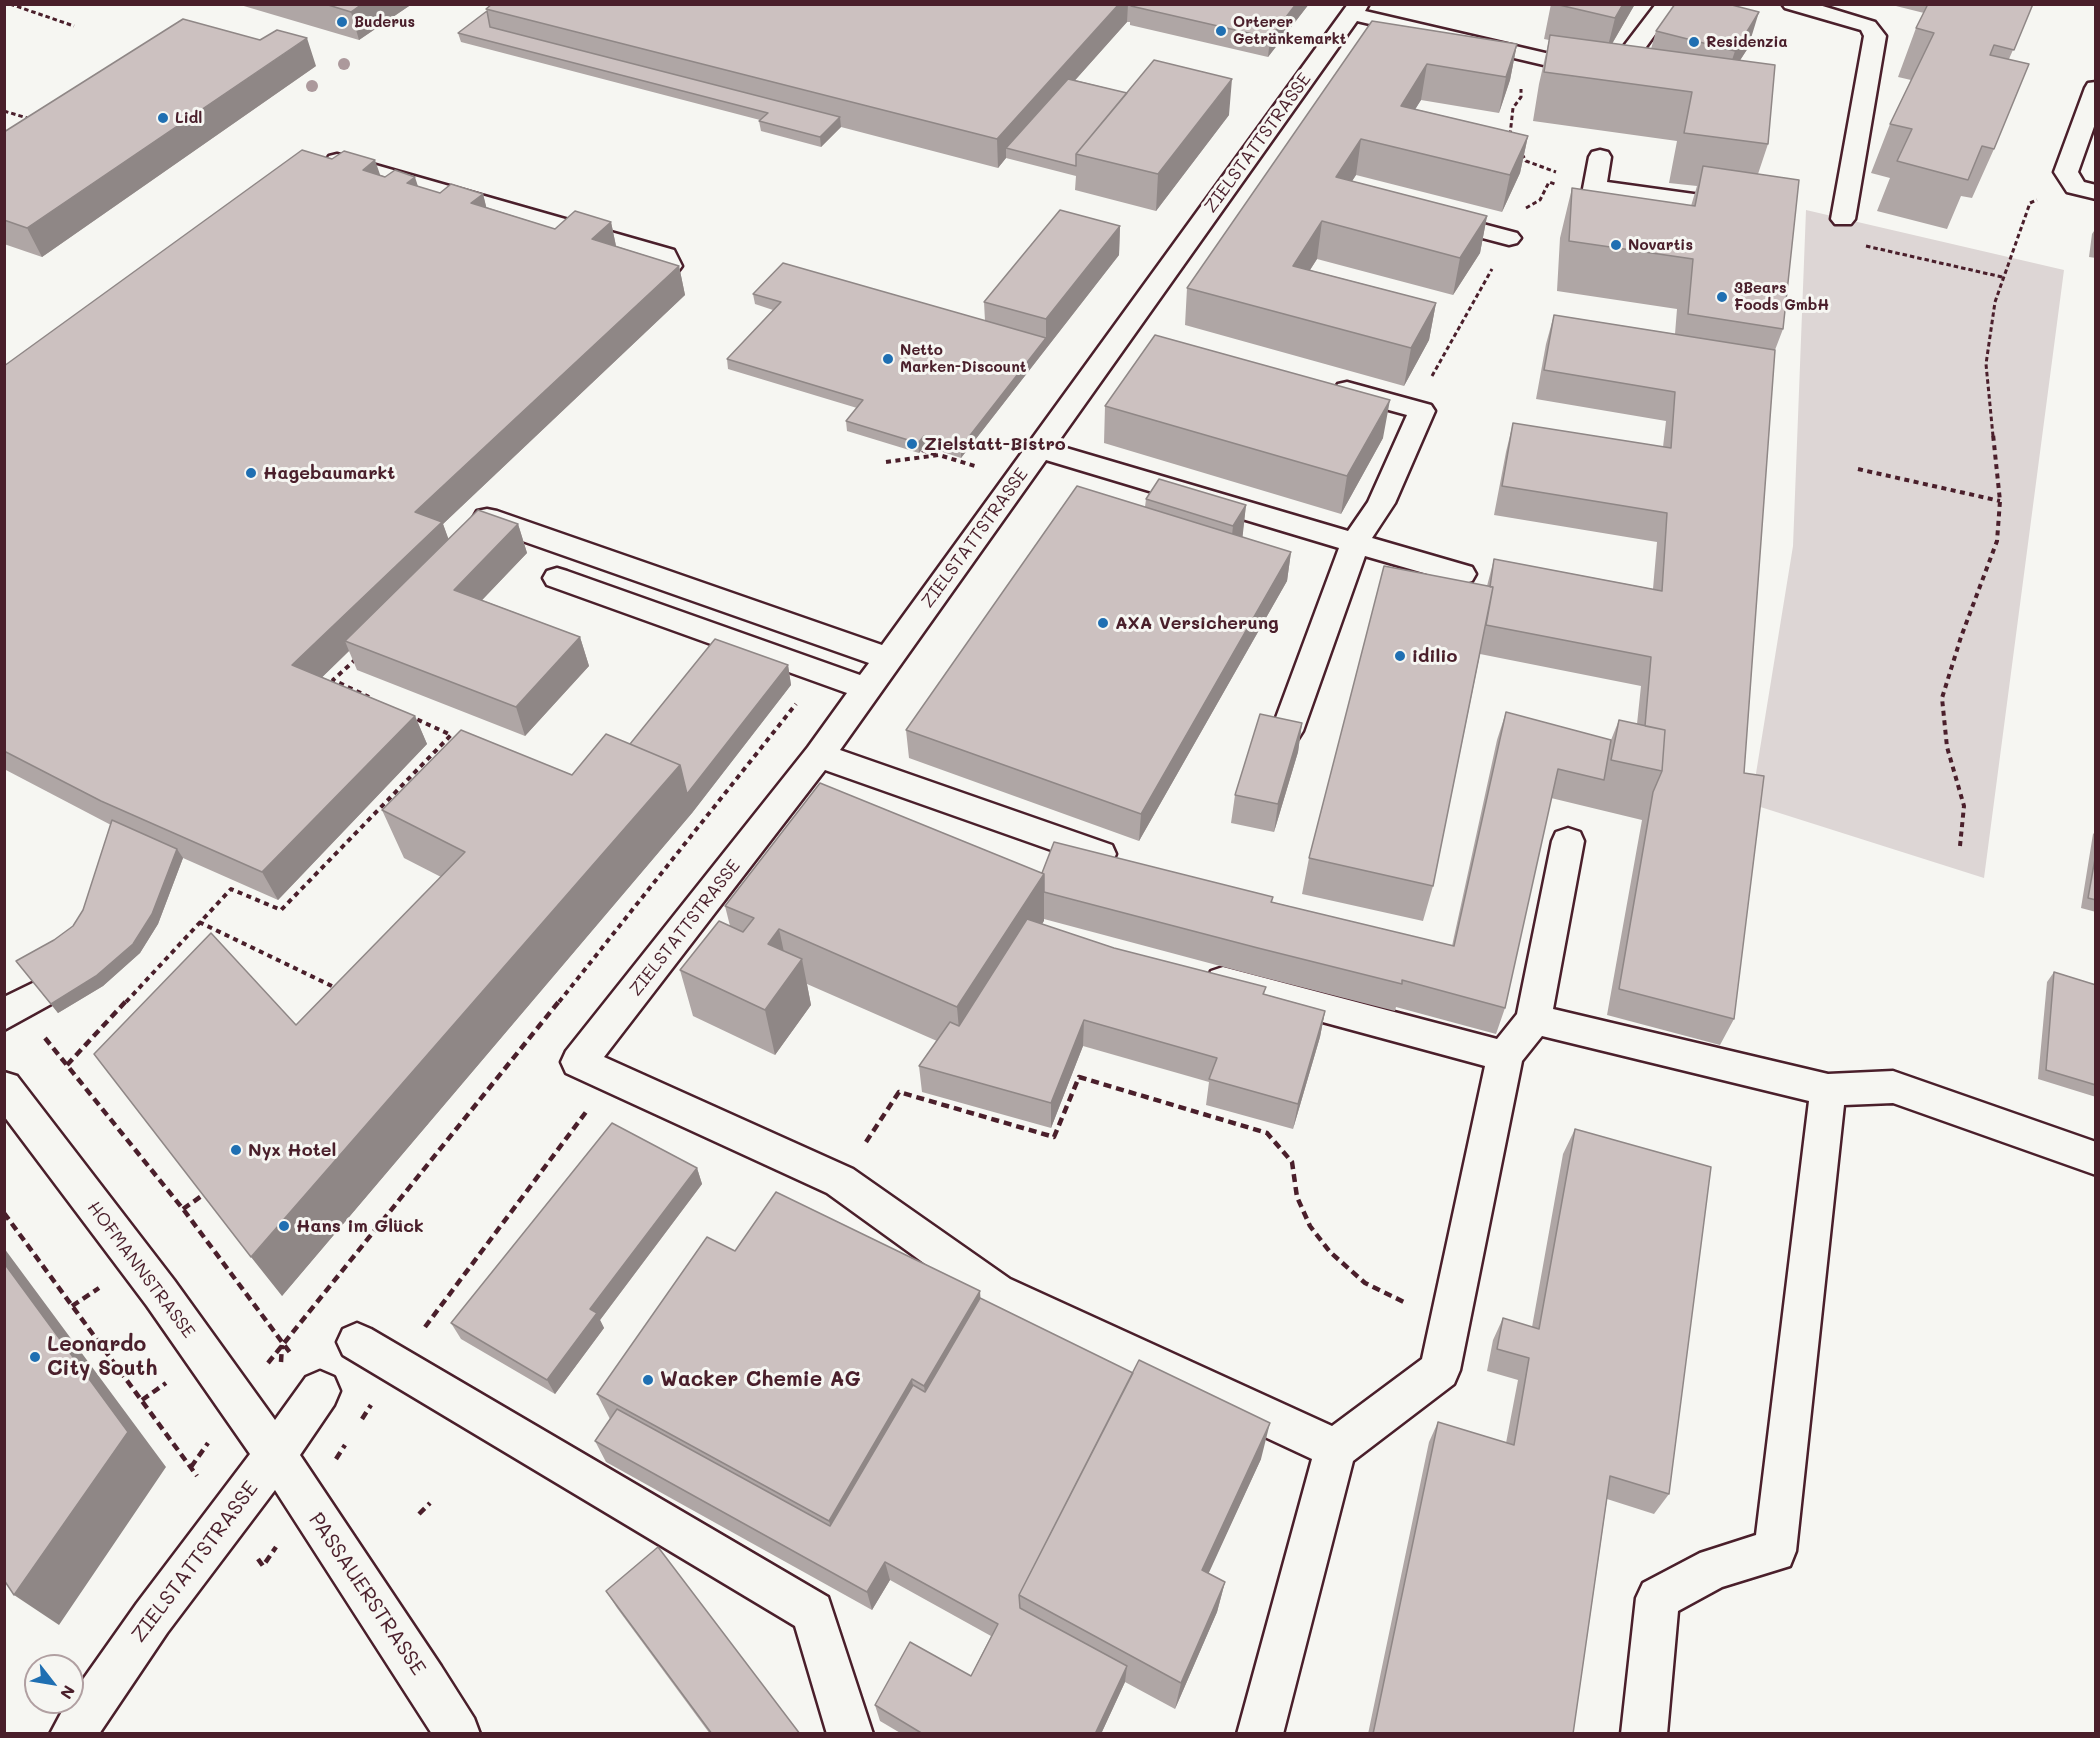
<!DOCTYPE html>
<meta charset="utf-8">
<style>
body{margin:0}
#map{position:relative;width:2100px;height:1738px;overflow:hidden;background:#f6f6f2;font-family:Mali,sans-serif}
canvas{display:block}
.frame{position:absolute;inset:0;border:6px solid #4a1f2b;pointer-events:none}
.north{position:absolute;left:24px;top:1654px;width:60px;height:60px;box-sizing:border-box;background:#f6f6f2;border:2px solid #b1a0a2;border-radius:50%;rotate:121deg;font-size:16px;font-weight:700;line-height:24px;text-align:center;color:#4a1f2b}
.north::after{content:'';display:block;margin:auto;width:21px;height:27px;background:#1f6fb2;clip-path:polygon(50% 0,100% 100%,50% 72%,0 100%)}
</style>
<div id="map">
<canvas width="2100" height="1738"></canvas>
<div class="frame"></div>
<div class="north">N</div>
</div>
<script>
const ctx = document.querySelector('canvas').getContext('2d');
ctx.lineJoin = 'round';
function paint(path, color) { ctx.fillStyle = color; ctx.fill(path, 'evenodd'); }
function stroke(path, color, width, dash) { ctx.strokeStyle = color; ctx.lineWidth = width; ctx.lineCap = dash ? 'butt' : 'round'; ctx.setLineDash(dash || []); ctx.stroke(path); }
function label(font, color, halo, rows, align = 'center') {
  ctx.font = font + ' Mali,sans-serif'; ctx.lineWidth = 6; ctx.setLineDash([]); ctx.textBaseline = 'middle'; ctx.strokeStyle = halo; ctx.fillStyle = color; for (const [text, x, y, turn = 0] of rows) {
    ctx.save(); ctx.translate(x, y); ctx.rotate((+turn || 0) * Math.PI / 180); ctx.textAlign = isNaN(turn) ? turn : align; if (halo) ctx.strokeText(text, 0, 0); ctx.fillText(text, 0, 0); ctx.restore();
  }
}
const green = new Path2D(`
 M1806 210 2064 270 1984 878 1751 804 1793 546Z`);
const pathFar2 = new Path2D(`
 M10 4 74 26
 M4 111 27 118
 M1510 135 1513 108 1521 97V89
 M1522 154 1526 161 1556 172
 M1526 208 1540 200 1549 182 1555 184
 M1866 246 2002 277
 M1432 376 1492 269
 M1993 436 1986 364 1995 302 2030 203 2037 200`);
const pathFar1 = new Path2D(`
 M922 450 937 455
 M886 462 939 455 975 466
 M1858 469 2000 501
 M356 659 333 680 369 697
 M1960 846 1964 806 1947 747 1942 698 1961 637 1997 541 2000 501 1993 434
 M199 922 336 988
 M126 1002 231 889 281 910 451 735 414 718
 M559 1002 796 704`);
const path = new Path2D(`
 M45 1038 183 1209 291 1354
 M67 1065 127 1000
 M866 1142 899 1092 1054 1137 1079 1077 1267 1133 1292 1162 1297 1197 1310 1226 1330 1252 1365 1283 1406 1303
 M183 1209 203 1195
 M4 1213 197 1476
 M72 1306 99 1288
 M425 1327 586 1112
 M281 1362 282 1345
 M268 1363 560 1000
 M142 1400 166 1383
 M362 1419 371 1405
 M336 1459 345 1445
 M191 1467 208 1443
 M419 1514 430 1503
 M258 1559 263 1566 276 1547`);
const minor = new Path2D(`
 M1348 4H1369L1365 11 1597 65 1617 55 1656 4H1677L1633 65 1599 78 1357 21 1056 445 1348 531 1368 502 1407 415 1338 396 1334 390 1338 384 1347 382 1431 405 1435 411 1395 503 1372 538 1472 567 1476 574 1472 581 1462 584 1365 556 1303 731 1298 739 1287 742 1276 739 1271 731 1339 548 1046 460 840 750 1112 845 1116 854 1112 863 1100 867 1088 863 825 770 604 1057 853 1169 1010 1279 1332 1426 1422 1359 1485 1066 1223 995 1211 991 1206 981 1211 971 1223 967 1497 1039 1517 1014 1552 841 1556 832 1568 828 1580 832 1584 841 1553 1009 1828 1074 1893 1071 2096 1142V1175L1893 1103 1844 1105 1796 1551 1790 1566 1722 1587 1678 1611 1667 1734H1621L1636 1598 1643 1583 1700 1553 1756 1535 1809 1101 1542 1036 1522 1061 1460 1370 1454 1384 1353 1461 1283 1734H1237L1312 1459 982 1305 827 1193 566 1073 561 1062 566 1051 808 747 847 693 547 585 543 578 547 571 557 568 567 571 860 675 869 663 477 525 473 518 477 511 487 509 497 511 882 645Z
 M1782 4H1816L1875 22 1886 36 1855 219 1851 224H1835L1831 219 1864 36 1861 30 1785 8Z
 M2096 82V121L2078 172 2084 182 2096 185V199L2067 192 2054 172 2085 88 2088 83Z
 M1600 150 1608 152 1611 157 1607 182 1737 200 1745 202 1749 207 1745 212 1737 214 1605 195 1594 201 1586 199 1582 194 1589 157 1592 152Z
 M337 154 674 250 682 266C672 280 661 295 643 290L640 285 657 265 655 260 329 166 326 161 329 156Z
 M1441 213 1517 233 1521 238 1517 243 1509 245 1433 225 1429 220 1433 215Z
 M41 979 53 983 58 993 53 1003 4 1030V997Z
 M4 1072 17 1076 174 1280 275 1420 306 1377 320 1371 334 1377 340 1391 334 1405 300 1455 441 1666 474 1718 480 1734H432L275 1490 167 1633 99 1734H50L67 1702H72V1695L137 1603 250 1454 147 1306 4 1116Z
 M357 1323 371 1329 828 1597 873 1734H827L795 1626 343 1355 337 1342 343 1329Z`);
const trees = [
 [344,64],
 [312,86]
];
const wall = new Path2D(`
 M237 4H412L359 40Z
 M492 4H1309L1268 57 1130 25V22H1127L1075 80 1127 93 1229 115 1156 211 1075 190 1076 176 1006 158 998 168 841 127 821 147 761 131 759 121 760 120 461 42 458 33 487 11 486 9Z
 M1551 4H1635L1612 44 1651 49 1656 31 1748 48 1740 60 1768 144 1758 174 1783 329 1775 350 1744 773 1734 1019 1720 1045 1607 1015 1642 820 1551 798 1505 1008 1496 1034 1396 1007 1395 1011 1254 975 1044 919 1042 924 1114 948 1266 987 1264 994 1325 1011 1320 1037 1293 1129 1206 1105 1209 1082 1083 1046 1051 1128 922 1092 919 1066 937 1041 807 984 811 1005 775 1055 693 1016 680 970 730 926 725 906 1042 873 1273 897 1272 902 1452 946 1497 740 1506 712 1611 740 1619 720 1637 724 1641 686 1480 654 1433 886 1423 921 1302 894 1309 858 1487 586 1494 559 1653 589 1657 542 1494 515 1506 452 1513 423 1663 447 1666 421 1536 399 1546 344 1554 315 1675 334 1677 309 1557 291 1560 238 1572 188 1691 206 1697 186 1669 183 1677 141 1533 121 1539 84 1549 40 1544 39Z
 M1888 4H2033L2009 59 1994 149 1972 198 1961 196 1947 229 1877 211 1890 178 1871 173 1890 124 1911 80 1898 77 1916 28 1924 13Z
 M1372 21 1517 44 1510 80 1499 113 1421 100 1415 109 1528 136 1520 173 1502 212 1356 175 1352 181 1487 216 1480 253 1453 295 1317 259 1310 270 1436 303 1429 340 1404 386 1185 325 1187 288Z
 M316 66 42 257 4 244V132Z
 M380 175 440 193 483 194 486 207 555 229 611 222 616 246 679 266 685 295 443 524 448 539 518 524 527 553 482 600 580 637 589 666 525 736 357 670 349 651 322 677 415 716 427 744 278 900 183 858 158 924 140 953 103 986 58 1013 16 961 54 940 73 926 83 910 111 825 4 769V366Z
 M1120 226 1119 255 961 458 925 446 919 453 847 431 846 421 857 408 728 369 727 359 773 310 755 304 753 294 985 321 984 302Z
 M2096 228V258L2089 257 2092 234Z
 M1105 406 1383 438 1341 514 1104 443Z
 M1146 499 1246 505 1242 537 1291 552 1287 581 1139 841 909 758 906 730 1145 507Z
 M788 665 791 685 692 813 282 1296 296 1025 441 877 404 858 382 810 572 775 630 744Z
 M1302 723 1298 752 1274 832 1231 823 1235 795Z
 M2096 831V912L2081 908 2093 834Z
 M2054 972 2096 985V1097L2038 1079 2047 982Z
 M1575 1129 1669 1494 1654 1514 1607 1499 1573 1734H1368L1429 1442 1438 1422 1506 1443 1518 1380 1487 1371 1493 1340 1503 1318 1532 1327 1563 1154Z
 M697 1168 702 1184 600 1320 604 1328 555 1394 461 1339 451 1323Z
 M735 1251 980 1298 1261 1459 1208 1573 1225 1582 1217 1612 1175 1709 1125 1682 1101 1734H902L880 1721 875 1705 971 1676 991 1636 890 1580 872 1610 606 1462 595 1441 610 1419 597 1394Z
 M606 1591 800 1734H710L617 1608Z`);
const shadedWall = new Path2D(`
 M362 4H412L359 40 351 12Z
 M1119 4H1128L1127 22 1013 150 1006 148V158L998 168 997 139Z
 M1296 4H1309L1268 57 1270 38Z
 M1623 4H1635L1606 54 1615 18Z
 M1759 12 1748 48 1723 87 1735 51Z
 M307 38 316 66 42 257 27 228Z
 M1517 44 1510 80 1499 113 1506 77Z
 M1427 64 1421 100 1395 142 1401 106Z
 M1232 79 1229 115 1156 211 1158 174Z
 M840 117 841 127 821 147 820 137Z
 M1528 136 1520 173 1502 212 1510 175Z
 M1361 139 1356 175 1331 214 1336 177Z
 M375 160 385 189 363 170Z
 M415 177 424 205 407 183Z
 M483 194 490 222 471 203Z
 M1487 216 1480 253 1453 295 1460 258Z
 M1322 221 1317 259 1289 303 1293 266Z
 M611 222 617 251 592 239Z
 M1120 226 1119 255 961 458V447L1046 338V319Z
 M679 266 685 295 443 524 453 551 345 641 349 651 305 694 292 665 415 512Z
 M1436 303 1429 340 1404 386 1411 348Z
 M1390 400 1383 438 1341 514 1347 476Z
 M924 436 925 446 919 453 918 443Z
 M1246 505 1242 542 1229 563 1233 526Z
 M518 524 527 553 464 619 454 590Z
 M1291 552 1287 581 1139 841 1141 814Z
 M580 637 589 666 525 736 516 707Z
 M788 665 791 685 692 813 282 1296 251 1257 680 765Z
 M415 716 427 744 278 900 262 872Z
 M1302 723 1298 752 1274 832 1278 804Z
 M177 849 183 858 158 924 140 953 103 986 58 1013 51 1004Z
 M1044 874V921L961 1052 957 1007Z
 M779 929 789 975 768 944Z
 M802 959 811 1005 775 1055 765 1010Z
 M1325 1011 1320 1037 1293 1129 1298 1104Z
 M1084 1020 1083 1046 1051 1128V1103Z
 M697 1168 702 1184 600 1320 604 1328 555 1394 547 1380 590 1309Z
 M4 1248 166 1467 59 1625 14 1595Z
 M980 1291 982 1320 928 1413 924 1386Z
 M912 1379 916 1406 836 1545 829 1521Z
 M1270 1423 1261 1459 1196 1601 1202 1570Z
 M885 1562 890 1580 872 1610 867 1592Z
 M1225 1582 1217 1612 1175 1709 1181 1683Z
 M1127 1666 1125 1682 1101 1734H1095Z`);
const building = new Path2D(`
 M325 4H362L351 12Z
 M492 4H1119L997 139 486 9Z
 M1133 4H1296L1270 38 1131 6Z
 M1555 4H1623L1615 18Z
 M1675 4H1728L1759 12 1735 51 1656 31Z
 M1928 4H2033L2014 50 1994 45 1990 55 2029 64 1994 149 1982 146 1968 180 1897 161 1912 129 1890 124 1934 33 1916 28Z
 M487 11 490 27 840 117 820 137 759 121 768 113 458 33Z
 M183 19 260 40 277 30 307 38 27 228 4 220V132Z
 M1372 21 1517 44 1506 77 1427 64 1401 106 1528 136 1510 175 1361 139 1336 177 1487 216 1460 258 1322 221 1293 266 1436 303 1411 348 1187 288Z
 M1550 35 1775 65 1768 144 1684 133 1692 92 1544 72Z
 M1154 60 1232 79 1158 174 1076 154Z
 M1068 79 1127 93 1076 154V166L1006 148Z
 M302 150 332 159 344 151 375 160 363 170 385 177 395 170 415 177 407 183 440 193 451 184 483 194 471 203 555 229 575 211 611 222 592 239 679 266 415 512 442 522 292 665 415 716 262 872 101 801 4 751V366Z
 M1703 166 1799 180 1783 329 1688 314 1693 259 1569 241 1572 188 1695 206Z
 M1060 210 1120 226 1046 319 984 302Z
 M783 263 1046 338 961 447 924 436 918 443 846 421 863 400 727 359 781 302 753 294Z
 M1554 315 1775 350 1744 773 1764 776 1734 1019 1619 989 1653 792 1662 771 1665 730 1645 726 1651 657 1486 625 1493 587H1490L1494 559 1662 591 1667 513 1502 486 1513 423 1671 448 1675 392 1544 370Z
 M1155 335 1390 400 1347 476 1105 406Z
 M1159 479 1246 505 1233 526 1146 499Z
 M1077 486 1291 552 1141 814 906 730Z
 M478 510 518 524 454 590 580 637 516 707 345 641Z
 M1384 566 1493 587 1433 886 1309 858Z
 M715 639 788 665 687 794 680 765 630 744Z
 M1506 712 1611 740 1604 780 1558 769 1505 1008 1402 980V984L1258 948 1044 892V874L1042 873 1054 842 1273 897 1271 902 1454 946Z
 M1260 714 1302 723 1278 804 1235 795Z
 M1619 720 1665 730 1662 771 1611 760Z
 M461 730 572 775 606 734 680 765 251 1257 94 1054 211 933 296 1025 465 852 382 810Z
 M820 783 1044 874 957 1007 779 929 768 944 802 959 765 1010 680 970 719 921 743 932 754 918 725 906Z
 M112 820 177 849 152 914 133 944 96 976 51 1004 16 961 54 940 73 926 83 910Z
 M2096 853V900L2088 898Z
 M1027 919 1114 948 1266 987 1263 994 1325 1011 1298 1104 1209 1079 1217 1058 1084 1020 1051 1103 919 1066 950 1022 959 1026Z
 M2054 972 2096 985V1085L2046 1070Z
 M612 1123 697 1168 590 1309 597 1313 547 1380 451 1323Z
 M1575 1129 1711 1167 1669 1494 1610 1476 1573 1734H1373L1438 1422 1514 1445 1529 1358 1497 1349 1500 1333 1503 1318 1539 1329Z
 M776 1192 980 1291 924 1386 912 1379 829 1521 597 1394 707 1237 735 1251Z
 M4 1263 128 1432 14 1595 4 1580Z
 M980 1298 1133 1373 1019 1595 1020 1608 1127 1666 1095 1734H923L875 1705 910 1642 971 1676 998 1624 885 1562 867 1592 595 1441 617 1409 830 1526 913 1385 925 1392Z
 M1139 1360 1270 1423 1202 1570 1225 1582 1181 1683 1019 1595Z
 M658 1547 800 1734H712L606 1591Z`);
const markers = [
 [342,22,6,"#1f6fb2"],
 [1221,31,6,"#1f6fb2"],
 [1694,42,6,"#1f6fb2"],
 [163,118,6,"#1f6fb2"],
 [1616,245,6,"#1f6fb2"],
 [1722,297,6,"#1f6fb2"],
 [888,359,6,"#1f6fb2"],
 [912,444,6,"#1f6fb2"],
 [251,473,6,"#1f6fb2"],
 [1103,623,6,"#1f6fb2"],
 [1400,656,6,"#1f6fb2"],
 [236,1150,6,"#1f6fb2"],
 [284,1226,6,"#1f6fb2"],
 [35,1357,6,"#1f6fb2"],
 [648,1380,6,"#1f6fb2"]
];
const farPoinames = [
 ["Buderus",354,22],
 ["Orterer",1233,22],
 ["Getränkemarkt",1233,39],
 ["Residenzia",1706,42],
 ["Lidl",175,118],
 ["Novartis",1628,245],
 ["3Bears",1734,288],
 ["Foods GmbH",1734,305],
 ["Netto",900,350],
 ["Marken-Discount",900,367]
];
const streetNames = [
 ["ZIELSTATTSTRASSE",1258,143,-54],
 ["ZIELSTATTSTRASSE",975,538,-54],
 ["ZIELSTATTSTRASSE",685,928,-52],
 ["HOFMANNSTRASSE",141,1270,53]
];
const poiNames = [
 ["Zielstatt-Bistro",924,444],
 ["Hagebaumarkt",263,473],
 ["AXA Versicherung",1115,623],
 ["idilio",1412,656],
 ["Nyx Hotel",248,1150],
 ["Hans im Glück",296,1226]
];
const nearPoinames = [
 ["Leonardo",47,1345],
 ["City South",47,1369],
 ["Wacker Chemie AG",660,1380]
];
const nearStreetnames = [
 ["ZIELSTATTSTRASSE",195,1562,-53],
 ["PASSAUERSTRASSE",367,1594,56]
];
paint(green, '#ddd6d5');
stroke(minor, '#4a1f2b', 5);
stroke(pathFar2, '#4a1f2b', 3, [4.5, 3]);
stroke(pathFar1, '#4a1f2b', 4, [5, 4.5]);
stroke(path, '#4a1f2b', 4.5, [8, 5]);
paint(minor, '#f6f6f2');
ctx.fillStyle = '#ac999c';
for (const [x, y] of trees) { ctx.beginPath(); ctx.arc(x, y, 6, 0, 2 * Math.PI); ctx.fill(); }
paint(wall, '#afa6a5');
paint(shadedWall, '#8f8786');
paint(building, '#ccc1c0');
stroke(building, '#8f8786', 1.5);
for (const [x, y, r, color] of markers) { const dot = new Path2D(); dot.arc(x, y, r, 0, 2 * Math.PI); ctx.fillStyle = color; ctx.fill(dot); stroke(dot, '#f6f6f2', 2); }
label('bold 15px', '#4a1f2b', '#f6f6f2', farPoinames, 'left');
label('18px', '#4a1f2b', '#f6f6f2', streetNames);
label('bold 18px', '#4a1f2b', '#f6f6f2', poiNames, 'left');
label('bold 21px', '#4a1f2b', '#f6f6f2', nearPoinames, 'left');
label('21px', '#4a1f2b', '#f6f6f2', nearStreetnames);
</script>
